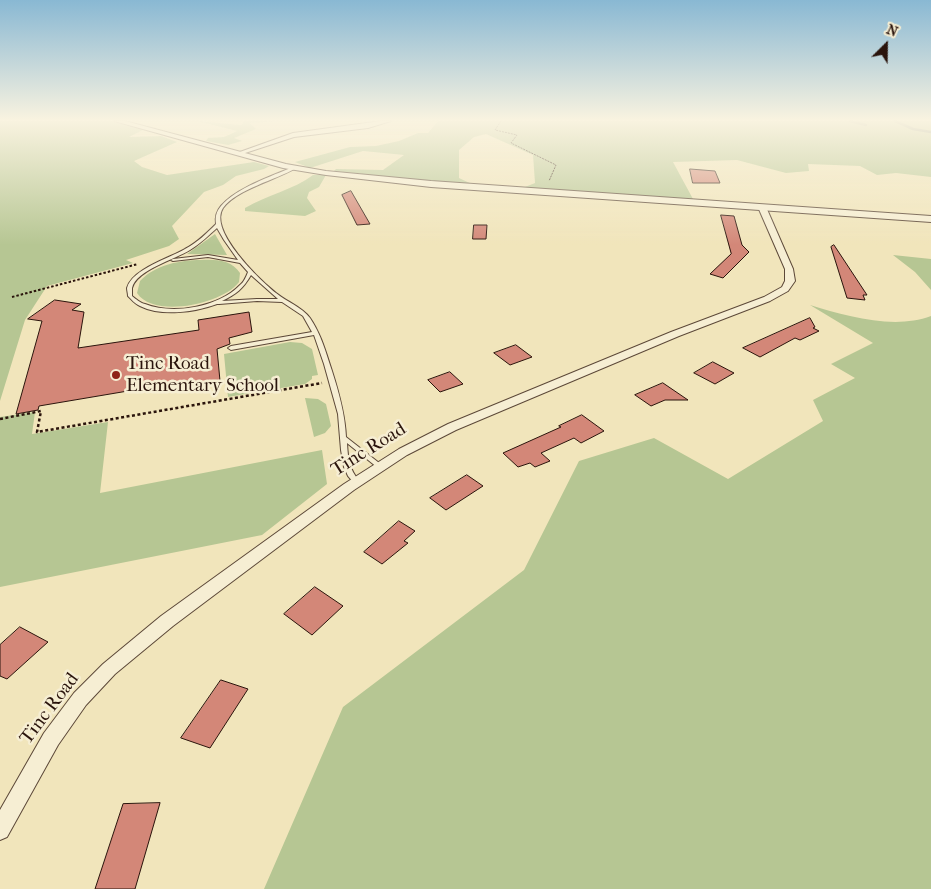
<!DOCTYPE html>
<style>
body{margin:0}
#map{position:relative;width:931px;height:889px;overflow:hidden;background:#f1e5bb;font-family:"IM FELL French Canon",serif}
canvas{display:block}
.north{position:absolute;left:861px;top:20px;width:50px;height:50px;-webkit-text-stroke:4px #f6eed3;paint-order:stroke;rotate:23deg;font-size:14px;font-weight:700;line-height:20px;text-align:center;color:#2a140c}
.north::after{content:'';display:block;margin:auto;width:18px;height:22px;background:#2a140c;clip-path:polygon(50% 0,100% 100%,50% 72%,0 100%)}
</style>
<div id="map">
<canvas width="931" height="889"></canvas>
<div class="north">N</div>
</div>
<script>
const ctx = document.querySelector('canvas').getContext('2d');
ctx.lineJoin = 'round';
function paint(path, color) { ctx.fillStyle = color; ctx.fill(path, 'evenodd'); }
function stroke(path, color, width, dash) { ctx.strokeStyle = color; ctx.lineWidth = width; ctx.lineCap = dash ? 'butt' : 'round'; ctx.setLineDash(dash || []); ctx.stroke(path); }
function label(font, color, halo, rows, align = 'center') {
  ctx.font = font + ' "IM FELL French Canon",serif'; ctx.lineWidth = 5; ctx.setLineDash([]); ctx.textBaseline = 'middle'; ctx.strokeStyle = halo; ctx.fillStyle = color; for (const [text, x, y, turn = 0] of rows) {
    ctx.save(); ctx.translate(x, y); ctx.rotate((+turn || 0) * Math.PI / 180); ctx.textAlign = isNaN(turn) ? turn : align; if (halo) ctx.strokeText(text, 0, 0); ctx.fillText(text, 0, 0); ctx.restore();
  }
}
const green = new Path2D(`
 M0 121H111L143 130 129 137 161 136 177 142 134 161 142 167 167 175 254 162 269 166 264 169 236 176 223 185 204 192 172 226 179 239 169 246 126 260 133 263 47 286 25 320 0 401Z
 M197 121 241 125 245 121H279L250 123 256 129 234 138 242 141 228 145 206 141 208 138 224 137 237 131Z
 M438 121H931V177L896 173 877 175 860 166 808 164 809 171 786 173 737 160 673 162 693 199 520 189 535 183 533 155 486 134 474 137 459 150V178L476 186 334 171 336 169 383 170 404 155 363 151 310 168 295 162 350 147 376 146 399 141 418 133H428Z
 M313 175H326L319 187 309 192 307 198 316 211 305 216 245 211V208C267 195 293 190 313 175Z
 M215 234 227 255 187 254Z
 M893 255 931 259V290L915 272Z
 M201 260C215 259 232 260 240 273L239 282C223 304 154 319 137 293L140 281C155 265 180 260 201 260Z
 M810 305C846 316 894 330 931 316V889H264L343 707 524 570 579 461 654 438 728 479 823 421 813 400 855 378 831 364 873 343Z
 M290 342 302 343 312 349 318 375 312 376V379L305 384 228 397 224 354Z
 M305 398 318 399 326 404 331 426 325 433 314 437Z
 M35 412 32 434 108 422 100 493 322 450 327 484 262 535 0 587V417Z`);
const stream = new Path2D(`
 M850 121 866 125
 M895 121 913 129 931 132`);
const building = new Path2D(`
 M690 169 715 171 720 183H693Z
 M351 191 370 224 357 225 342 195Z
 M721 215 734 216 742 245 749 252 723 278 710 274 731 254Z
 M474 225H487L486 239H473Z
 M834 245 867 295H863L865 300 847 298 831 247Z
 M55 300 81 304 72 310 84 312 78 348 199 330 198 320 249 312 252 332 229 338 230 344 217 349 220 381 193 385V380L39 406 38 410 16 414 42 321 28 319Z
 M810 318 815 327 813 328 819 331 800 340 795 338 760 357 743 348Z
 M516 345 532 357 510 365 494 353Z
 M713 362 734 373 715 384 694 373Z
 M450 372 463 384 440 392 428 380Z
 M663 383 688 400H665L651 406 635 395Z
 M582 415 604 431 581 443 574 438 541 453 550 461 535 467 530 463 518 467 503 453 561 427 559 426Z
 M467 475 483 486 446 510 430 498Z
 M399 521 415 531 404 541 408 543 382 564 364 552Z
 M315 587 343 606 312 635 284 614Z
 M20 627 48 642 7 679 0 676V645Z
 M221 680 248 689 210 748 181 738Z
 M160 803 135 889H95L123 804Z`);
const pathFar2 = new Path2D(`
 M501 121 495 130 517 135 511 143 556 165 549 181`);
const pathFar1 = new Path2D(`
 M12 297 138 264`);
const path = new Path2D(`
 M0 419 41 411 37 432 322 383`);
const service = new Path2D(`
 M293 167 296 168C276 180 237 189 223 208 208 231 260 280 276 293 287 302 302 307 310 318 321 334 326 353 332 371 339 393 345 414 346 437L383 466 380 468H378L347 443C348 460 349 468 359 481L356 483H354L348 476 344 467 341 450 338 414 324 364 314 335 231 350 228 348 231 346 312 332 303 316 282 302 257 301 219 304H217C195 312 162 317 140 306 135 304 131 299 128 296 128 293 127 291 127 288 132 269 170 258 185 249 197 243 207 233 216 224 215 217 216 212 221 206 236 188 272 176 293 167ZM217 228 224 240 238 260 208 255 173 259 171 260 173 261 208 257 240 263 248 272C246 277 244 282 240 285 219 307 173 315 145 304 140 303 136 299 132 296 132 293 132 290 132 288 136 270 176 259 190 250 200 244 209 235 217 228ZM251 275 278 299H257L222 301C236 294 243 289 251 275Z`);
const minor = new Path2D(`
 M381 121H391L368 128 294 137 242 154 237 153 293 133Z
 M759 205 766 207 793 269 795 281 788 291 770 301 679 336 456 430 407 455 354 490 173 626 115 674 86 705 58 745 7 837 0 840V810L44 733 74 693 103 664 161 616 344 484 399 449 448 424 671 332 764 297 782 287 785 281V269L758 207Z`);
const tertiary = new Path2D(`
 M114 121H125L286 164 326 171 431 181 931 216V222L431 187 326 175 283 168Z`);
const markers = [
 [116,375,5,"#8f2418"]
];
const poiNames = [
 ["Tinc Road",126,364],
 ["Elementary School",126,386]
];
const streetNames = [
 ["Tinc Road",369,450,-32],
 ["Tinc Road",50,709,-53]
];
paint(green, '#b6c693');
stroke(stream, '#6e7a71', 2.5);
paint(building, '#d38778');
stroke(building, '#2a140c', 1);
stroke(service, '#5c4838', 2);
stroke(minor, '#5c4838', 2);
stroke(tertiary, '#5c4838', 2);
stroke(pathFar2, '#2a140c', 1, [2, 1]);
stroke(pathFar1, '#2a140c', 2, [2.5, 2]);
stroke(path, '#2a140c', 2.5, [3, 2.5]);
paint(service, '#f6eed3');
paint(minor, '#f6eed3');
paint(tertiary, '#f6eed3');
const sky = ctx.createLinearGradient(0, 0, 0, 245);
sky.addColorStop(0, '#89b8d3');
sky.addColorStop(0.49, '#f9f3e0');
sky.addColorStop(1, '#f9f3e000');
ctx.fillStyle = sky;
ctx.fillRect(0, 0, 931, 245);
for (const [x, y, r, color] of markers) { const dot = new Path2D(); dot.arc(x, y, r, 0, 2 * Math.PI); ctx.fillStyle = color; ctx.fill(dot); stroke(dot, '#f6eed3', 2); }
label('19px', '#2a140c', '#f6eed3', poiNames, 'left');
label('19px', '#2a140c', '#f6eed3', streetNames);
</script>
